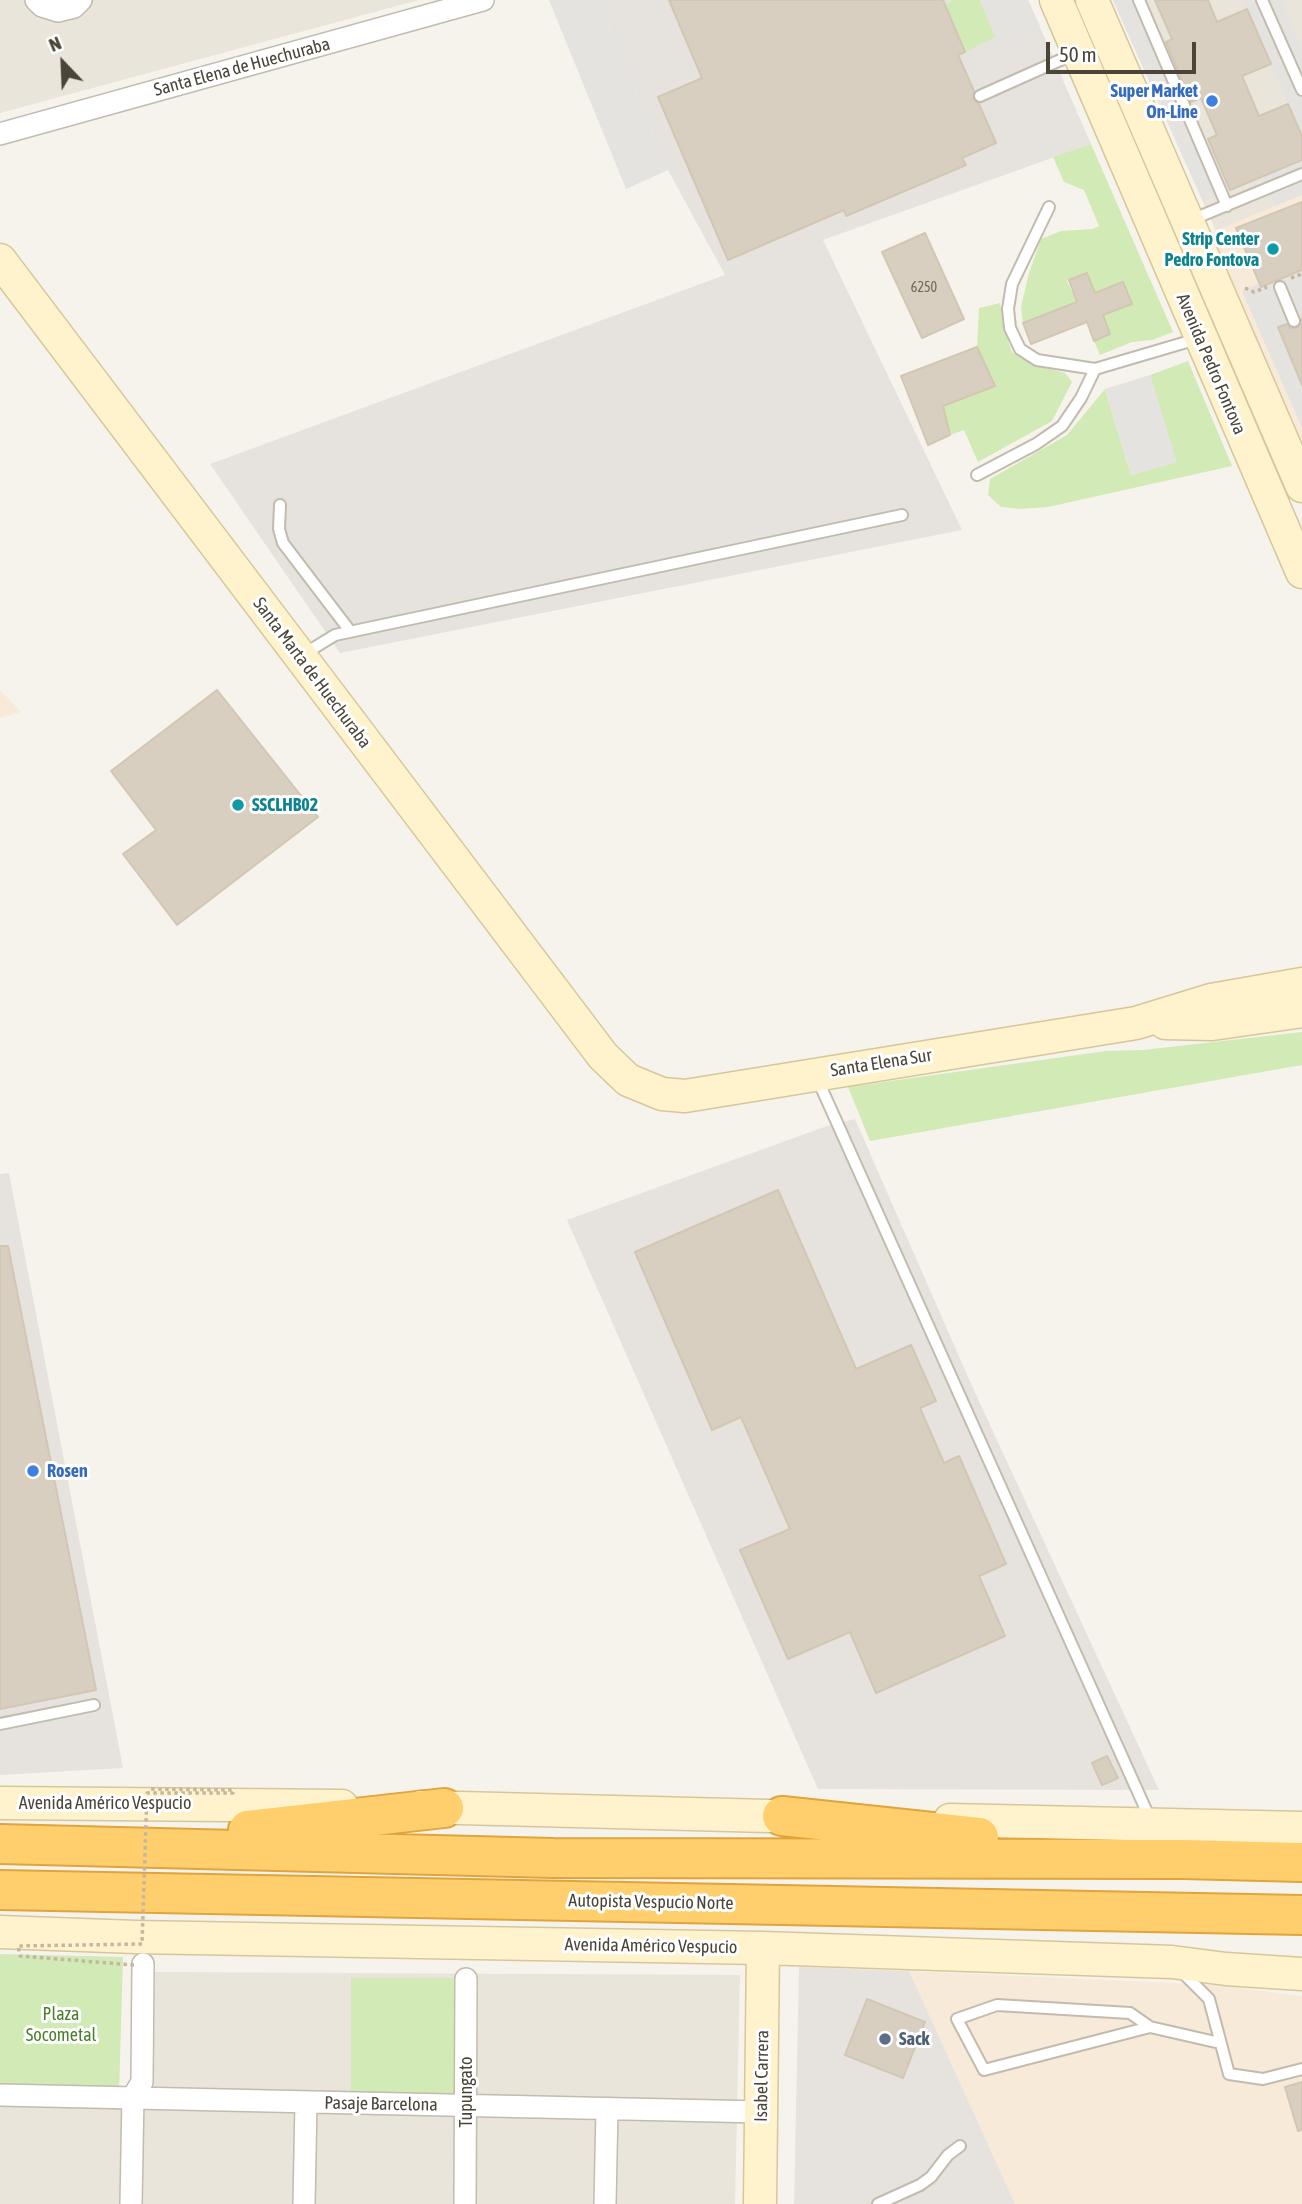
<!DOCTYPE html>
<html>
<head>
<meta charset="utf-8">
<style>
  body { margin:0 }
  #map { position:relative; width:1302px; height:2204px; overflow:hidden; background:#f6f3ec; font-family:"Asap Condensed",sans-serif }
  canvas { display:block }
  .north { position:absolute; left:28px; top:28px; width:70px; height:70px; -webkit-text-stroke:5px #fff; paint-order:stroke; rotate:337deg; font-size:19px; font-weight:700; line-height:28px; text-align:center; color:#4b4439 }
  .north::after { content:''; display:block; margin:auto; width:24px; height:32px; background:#4b4439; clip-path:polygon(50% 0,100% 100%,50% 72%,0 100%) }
  .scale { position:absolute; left:1046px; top:42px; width:150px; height:32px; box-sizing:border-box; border:4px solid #4b4439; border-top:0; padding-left:9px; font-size:21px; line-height:24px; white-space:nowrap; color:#4b4439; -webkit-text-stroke:5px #fff; paint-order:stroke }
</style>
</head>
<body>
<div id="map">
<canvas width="1302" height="2204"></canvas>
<div class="north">N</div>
<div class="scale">50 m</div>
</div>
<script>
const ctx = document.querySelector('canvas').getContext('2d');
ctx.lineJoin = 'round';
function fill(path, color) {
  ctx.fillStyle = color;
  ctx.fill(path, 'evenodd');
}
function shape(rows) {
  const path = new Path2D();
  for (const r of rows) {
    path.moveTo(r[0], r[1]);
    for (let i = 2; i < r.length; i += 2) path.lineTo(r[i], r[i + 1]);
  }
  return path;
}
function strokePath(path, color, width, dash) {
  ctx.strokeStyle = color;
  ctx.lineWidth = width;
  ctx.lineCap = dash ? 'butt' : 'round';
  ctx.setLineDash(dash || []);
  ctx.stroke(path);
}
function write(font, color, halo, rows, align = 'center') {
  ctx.font = font + ' "Asap Condensed",sans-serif';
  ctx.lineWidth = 6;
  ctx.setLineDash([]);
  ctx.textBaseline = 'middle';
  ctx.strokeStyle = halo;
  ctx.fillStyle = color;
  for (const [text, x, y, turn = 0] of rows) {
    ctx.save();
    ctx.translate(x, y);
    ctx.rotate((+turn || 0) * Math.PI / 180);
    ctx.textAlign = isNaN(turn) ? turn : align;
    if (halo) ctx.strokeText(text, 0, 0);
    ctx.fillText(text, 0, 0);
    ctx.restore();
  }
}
fill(shape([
  [0,0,419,0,0,113],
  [1113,0,1302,0,1302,195,1216,231],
  [155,1972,740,1975,735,2204,0,2204,0,2104,153,2106]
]), '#eae5da');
fill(shape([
  [1302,195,1302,449,1208,234],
  [0,690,21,712,0,718],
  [909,1971,1217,1985,1302,1996,1302,2204,1015,2204]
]), '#f7ead8');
fill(shape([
  [598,0,1028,0,1091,144,823,240,962,530,340,653,210,464,725,275,668,170],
  [855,1119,972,1386,1159,1790,818,1789,567,1220,827,1126],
  [9,1173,123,1768,0,1775,0,1174],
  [799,1967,909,1971,1015,2204,794,2204]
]), '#e6e2dd');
fill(shape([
  [954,0,980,0,995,37,965,52,944,5],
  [1066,0,1079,0,1288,486,1273,492],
  [1091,144,1173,332,1152,340,1132,342,1100,355,1094,341,1110,334,1103,315,1131,304,1123,283,1095,293,1087,273,1067,281,1077,302,1023,323,1021,307,1029,273,1041,239,1061,231,1093,229,1099,226,1084,190,1064,182,1053,157],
  [1000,303,1004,330,1012,352,1035,365,1065,373,1072,382,1052,421,978,462,964,430,950,435,943,406,995,386,977,347,979,308],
  [1188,361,1232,466,1048,507,1020,509,1001,507,988,495,990,479,1067,435,1105,389,1131,475,1176,462,1150,375],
  [1302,1032,1302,1065,870,1141,848,1087,1106,1051,1143,1050],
  [0,1954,123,1957,119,2094,0,2091],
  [351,1978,460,1978,459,2099,351,2098]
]), '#d2eab5');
fill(shape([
  [549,0,598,0,668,170,626,189],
  [980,0,1028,0,1040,26,998,43],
  [1113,0,1134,0,1220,194,1203,202],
  [1243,0,1281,0,1302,48,1302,136],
  [1302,160,1302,195,1276,206,1263,177],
  [1302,266,1302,428,1242,291],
  [1150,375,1177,462,1131,475,1105,389]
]), '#e5e3e0');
const building = shape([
  [669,0,943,0,965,52,958,55,974,91,973,99,979,104,996,143,962,158,966,165,846,216,844,210,728,260,658,97,702,78,669,0],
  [1155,0,1208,0,1217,22,1247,9,1271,64,1242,76,1259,116,1288,104,1302,136,1302,160,1230,190,1208,139,1217,135,1201,98,1191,102,1166,42,1172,39,1155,0],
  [1302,202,1302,270,1261,287,1236,228,1302,202],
  [925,233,964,319,922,338,882,252,925,233],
  [1087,273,1095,293,1123,282,1132,304,1103,315,1110,334,1094,341,1087,322,1031,344,1023,323,1077,302,1069,280,1087,273],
  [1302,317,1302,385,1278,327,1287,324,1290,328,1296,328,1301,325,1302,317],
  [977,347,995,386,943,406,950,435,928,445,901,376,977,347],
  [217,690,318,817,177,925,123,854,156,830,111,771,217,690],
  [778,1190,856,1369,911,1345,936,1401,920,1408,944,1463,959,1456,1006,1564,979,1576,1005,1636,876,1693,850,1632,788,1659,740,1550,790,1529,741,1417,712,1430,635,1252,778,1190],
  [0,1246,8,1246,96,1690,0,1709,0,1246],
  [1107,1756,1118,1778,1102,1785,1092,1763,1107,1756],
  [867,1999,925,2022,903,2078,845,2055,867,1999],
  [1302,2082,1302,2130,1298,2131,1285,2087,1302,2082]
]);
fill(building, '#d8cfc1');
strokePath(building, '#d3c7b4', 2);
const lane = shape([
  [1139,0,1227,206],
  [1262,0,1302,90],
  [980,96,1076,53],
  [1049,207,1012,284,1008,309,1010,328,1020,349,1037,360,1095,369,1197,339],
  [1191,220,1302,174],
  [1280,287,1294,321],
  [977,475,1036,444,1062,426,1081,398,1095,369],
  [280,505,279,529,283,543,350,631],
  [304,654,335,635,902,515],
  [816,1076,1151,1821],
  [0,1724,94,1705],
  [1180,1970,1209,1999,1229,2074,1263,2079,1302,2069],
  [1150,2027,984,2070,957,2019,997,2005,1130,2013,1150,2027,1220,2043],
  [878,2204,920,2185,931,2177,948,2155,960,2146]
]);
const street = shape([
  [36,0,42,6,58,11,74,7,81,0],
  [0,134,483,0],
  [0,2095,761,2112],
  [131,2204,133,2097,142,2082,143,1964],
  [304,2204,306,2102],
  [465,2204,466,1979],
  [605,2204,607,2109]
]);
const secondary = shape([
  [1056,0,1302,572],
  [1092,0,1302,486],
  [0,260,603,1056,628,1080,662,1094,685,1096,1136,1023,1211,1000,1302,984],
  [1165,1023,1212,1024,1302,1011],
  [0,1803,342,1806],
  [421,1807,807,1817],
  [950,1820,1302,1828],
  [0,1932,136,1937,763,1948,1172,1962,1226,1969,1302,1974],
  [760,2204,763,1948]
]);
const highway = shape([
  [782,1816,979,1837],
  [248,1830,444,1808],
  [0,1844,553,1858,1183,1859,1302,1862],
  [0,1890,1302,1915]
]);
strokePath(lane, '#c2bbae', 14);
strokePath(street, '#c2bbae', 24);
strokePath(secondary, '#d6c79b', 35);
strokePath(highway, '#e0a43c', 42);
strokePath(shape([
  [1291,278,1302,274],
  [1245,288,1254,292,1267,287]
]), '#c4b79f', 3.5, [3.5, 3.5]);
strokePath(lane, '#fff', 10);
strokePath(street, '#fff', 21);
strokePath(secondary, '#fff3cd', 32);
strokePath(highway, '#ffcf6e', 38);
strokePath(shape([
  [134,1965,20,1956,18,1946,142,1944,147,1793,233,1793,233,1790,148,1789]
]), '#c4b79f', 3.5, [3.5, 3.5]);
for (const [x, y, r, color] of [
  [1212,101,7,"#3f7fe0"],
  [1273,249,7,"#0f9aa8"],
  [238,805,7,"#0f9aa8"],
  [33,1471,7,"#3f7fe0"],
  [885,2039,7,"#5c6f8a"]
]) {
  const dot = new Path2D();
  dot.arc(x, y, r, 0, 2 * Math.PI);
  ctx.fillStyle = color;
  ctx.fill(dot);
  strokePath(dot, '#fff', 2.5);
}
write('14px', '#6e675b', null, [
  ["6250",924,288]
]);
write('18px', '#4b4439', '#fff', [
  ["Santa Elena de Huechuraba",242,67,-15],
  ["Avenida Pedro Fontova",1211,364,67],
  ["Santa Marta de Huechuraba",312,673,53],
  ["Santa Elena Sur",881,1063,-9],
  ["Avenida Américo Vespucio",105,1803],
  ["Autopista Vespucio Norte",651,1902,1],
  ["Avenida Américo Vespucio",651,1946,1],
  ["Isabel Carrera",762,2076,-89],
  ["Tupungato",466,2092,-90],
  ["Pasaje Barcelona",381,2104,1]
]);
write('bold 18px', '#366cbe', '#fff', [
  ["Super Market",1198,91],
  ["On-Line",1198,112],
  ["Rosen",47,1471,"left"]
], 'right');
write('bold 18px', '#0d838f', '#fff', [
  ["Strip Center",1259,239],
  ["Pedro Fontova",1259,260],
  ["SSCLHB02",252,805,"left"]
], 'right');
write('18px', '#4a7f2a', '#fff', [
  ["Plaza",61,2014],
  ["Socometal",61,2035]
]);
write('bold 18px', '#4e5e75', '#fff', [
  ["Sack",899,2039]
], 'left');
</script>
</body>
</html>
